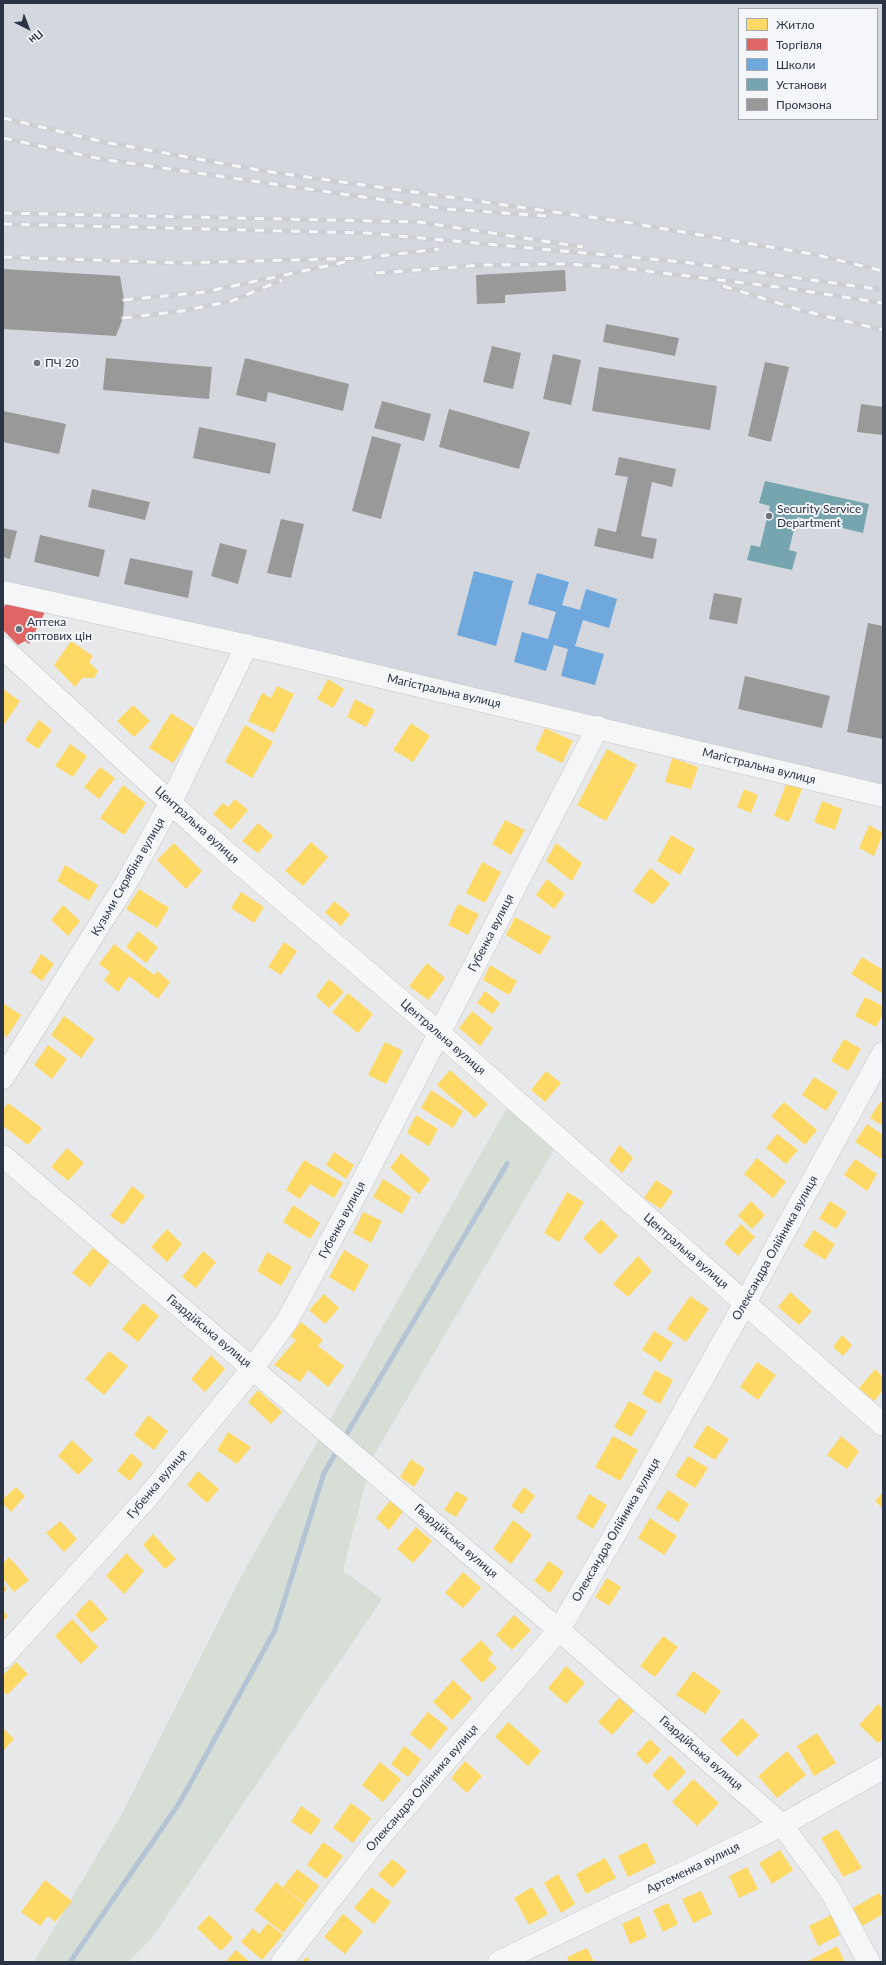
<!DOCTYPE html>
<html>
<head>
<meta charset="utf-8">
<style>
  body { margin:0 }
  #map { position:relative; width:886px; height:1965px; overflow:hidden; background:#e6e8ea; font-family:Lato,sans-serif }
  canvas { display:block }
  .frame { position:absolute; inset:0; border:4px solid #2b3445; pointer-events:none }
  .legend { position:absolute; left:738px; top:8px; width:140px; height:112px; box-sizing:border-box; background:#f4f6f9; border:1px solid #a4a8b1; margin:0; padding:5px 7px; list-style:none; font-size:12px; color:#2b3445 }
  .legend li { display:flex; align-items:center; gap:8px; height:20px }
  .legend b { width:20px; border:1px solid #a4a8b1 }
  .north { position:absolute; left:8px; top:8px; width:40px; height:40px; -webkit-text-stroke:3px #f4f6f9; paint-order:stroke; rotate:138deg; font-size:11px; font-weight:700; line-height:16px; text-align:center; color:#2b3445 }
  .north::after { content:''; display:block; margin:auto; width:14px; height:18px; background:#2b3445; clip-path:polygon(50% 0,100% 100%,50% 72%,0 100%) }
</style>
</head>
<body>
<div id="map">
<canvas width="886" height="1965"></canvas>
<div class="frame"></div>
<ul class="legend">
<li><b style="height:11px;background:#ffd966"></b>Житло</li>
<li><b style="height:11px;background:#e06666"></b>Торгівля</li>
<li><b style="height:11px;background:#6fa8dc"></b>Школи</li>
<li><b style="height:11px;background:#76a5af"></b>Установи</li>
<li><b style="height:11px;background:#999"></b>Промзона</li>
</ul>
<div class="north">Пн</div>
</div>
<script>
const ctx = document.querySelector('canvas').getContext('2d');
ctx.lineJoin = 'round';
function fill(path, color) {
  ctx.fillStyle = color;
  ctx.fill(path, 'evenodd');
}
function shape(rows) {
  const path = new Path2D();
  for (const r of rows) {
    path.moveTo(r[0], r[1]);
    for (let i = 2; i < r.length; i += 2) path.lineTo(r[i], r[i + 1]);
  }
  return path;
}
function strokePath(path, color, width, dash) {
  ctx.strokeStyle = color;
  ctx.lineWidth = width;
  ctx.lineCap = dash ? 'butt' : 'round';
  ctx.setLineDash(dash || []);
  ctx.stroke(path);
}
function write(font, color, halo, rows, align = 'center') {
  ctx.font = font + ' Lato,sans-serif';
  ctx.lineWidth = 4;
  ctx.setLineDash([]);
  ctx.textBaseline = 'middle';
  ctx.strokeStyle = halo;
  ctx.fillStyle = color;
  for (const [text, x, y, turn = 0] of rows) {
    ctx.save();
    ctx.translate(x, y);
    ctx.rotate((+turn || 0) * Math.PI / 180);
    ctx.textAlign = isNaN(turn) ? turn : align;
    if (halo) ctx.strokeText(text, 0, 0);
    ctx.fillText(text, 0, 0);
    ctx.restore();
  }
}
fill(shape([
  [3,3,883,3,883,796,3,586],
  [739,9,877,9,877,119,739,119]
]), '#d4d7dd');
fill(shape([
  [509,1104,556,1146,371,1460,343,1571,382,1599,152,1938,128,1962,34,1962,124,1810,242,1575]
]), '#d6ded6');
fill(shape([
  [71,641,93,656,89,662,98,671,94,678,82,678,75,687,54,665],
  [328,679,344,689,333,708,317,699],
  [277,686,294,694,274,733,248,721,262,693,271,698],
  [3,689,20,701,3,726],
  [355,699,375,710,366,727,347,717],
  [133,705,150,721,134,737,117,721],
  [171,713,195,729,173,763,149,748],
  [39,720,52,730,38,749,25,740],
  [411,723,430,736,413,762,393,750],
  [245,725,273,742,252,778,225,762],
  [545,728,573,741,562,763,535,750],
  [70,744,87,756,73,777,55,766],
  [607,749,637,765,606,821,577,805],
  [672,758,698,767,691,789,665,782],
  [100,767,115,778,99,799,84,787],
  [787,782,802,789,789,822,774,816],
  [123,785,146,803,124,835,100,818],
  [744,789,758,795,751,813,737,807],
  [235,799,248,810,231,830,213,814,223,803,228,807],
  [822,801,842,809,835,830,814,822],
  [505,820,525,830,511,855,492,844],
  [258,823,273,836,258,853,242,841],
  [869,825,883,833,874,856,859,848],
  [671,835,695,849,680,875,657,861],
  [311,842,328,857,303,886,285,871],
  [174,843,202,871,186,889,157,860],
  [556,843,582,863,572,881,546,861],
  [482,862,501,872,485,903,466,893],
  [65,865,98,885,89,901,57,881],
  [650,868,670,883,653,905,633,891],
  [547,879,565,894,554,909,536,895],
  [139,889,169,908,157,928,126,909],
  [241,892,264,907,254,923,231,908],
  [334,901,350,914,341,926,325,913],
  [458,904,479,914,468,935,448,925],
  [63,905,80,921,68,936,51,920],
  [515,917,551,937,540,955,506,935],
  [138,931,158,947,146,963,126,947],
  [284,942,297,951,281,975,268,967],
  [114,944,154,975,157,971,170,982,158,999,129,976,118,992,104,980,110,972,99,964],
  [41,954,54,964,42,981,30,972],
  [862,957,883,970,883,994,851,974],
  [427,963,445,978,428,1000,409,986],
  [490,965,517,981,509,995,483,980],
  [329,979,344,992,329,1008,316,996],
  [485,991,500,1003,493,1014,477,1003],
  [348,993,373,1014,358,1033,332,1012],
  [865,997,883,1006,883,1014,876,1027,855,1016],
  [3,1003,21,1015,7,1037,3,1034],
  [472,1011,493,1028,480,1046,459,1028],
  [64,1016,95,1039,81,1058,51,1035],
  [844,1039,861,1049,848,1071,831,1061],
  [385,1042,403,1051,386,1084,368,1075],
  [48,1045,67,1059,52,1079,34,1065],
  [450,1070,488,1104,475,1118,437,1085],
  [546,1071,561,1083,545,1102,531,1090],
  [814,1077,838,1092,826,1111,802,1095],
  [431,1090,463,1111,453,1128,421,1108],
  [784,1102,817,1130,805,1145,771,1116],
  [880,1102,883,1104,883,1126,870,1118],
  [8,1103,42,1128,28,1145,3,1126,3,1110],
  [416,1115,438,1129,429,1146,407,1133],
  [867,1124,883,1135,883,1160,855,1142],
  [777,1134,798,1150,786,1164,766,1148],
  [619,1145,633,1158,622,1173,609,1161],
  [67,1148,84,1163,68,1181,51,1167],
  [334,1152,354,1165,346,1179,326,1165],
  [401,1153,430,1179,419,1194,390,1168],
  [757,1158,786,1182,773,1198,744,1174],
  [855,1159,877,1174,867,1191,844,1175],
  [304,1160,343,1183,334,1198,310,1184,300,1199,286,1190],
  [383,1179,411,1197,402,1214,373,1197],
  [656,1180,673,1192,661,1209,644,1198],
  [132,1186,145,1196,123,1225,110,1216],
  [567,1192,584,1202,559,1242,544,1233],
  [751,1201,765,1215,752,1229,738,1216],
  [830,1201,847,1212,836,1229,819,1218],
  [293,1205,320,1223,310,1239,283,1222],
  [363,1212,382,1221,371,1243,353,1233],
  [601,1219,618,1236,600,1255,583,1238],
  [741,1224,755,1237,738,1256,724,1243],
  [167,1229,182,1244,167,1262,151,1247],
  [814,1230,835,1244,825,1260,803,1246],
  [93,1248,110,1261,90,1287,72,1273],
  [344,1250,369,1265,354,1292,329,1277],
  [203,1251,216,1262,196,1288,182,1277],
  [267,1252,292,1267,281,1286,257,1271],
  [638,1256,652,1271,628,1297,613,1284],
  [790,1292,812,1311,799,1325,778,1307],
  [324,1294,339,1308,325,1324,309,1310],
  [690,1296,709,1309,686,1342,667,1329],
  [143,1303,159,1316,138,1342,122,1329],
  [301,1322,323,1340,318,1346,344,1366,328,1387,308,1370,300,1382,274,1365,296,1340,290,1336],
  [654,1331,673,1343,661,1362,642,1350],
  [842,1335,852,1345,843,1356,833,1347],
  [109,1351,128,1366,104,1395,85,1379],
  [211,1355,225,1369,205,1392,191,1379],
  [757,1362,776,1375,758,1400,740,1387],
  [875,1369,883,1377,883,1390,874,1401,859,1388],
  [655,1370,673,1380,660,1404,642,1394],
  [258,1390,282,1412,271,1424,248,1402],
  [629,1401,647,1411,631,1437,614,1427],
  [148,1415,168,1431,154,1450,134,1435],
  [707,1425,729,1439,715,1460,693,1447],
  [228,1432,251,1447,237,1464,217,1450],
  [613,1436,638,1450,620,1481,595,1467],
  [841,1436,859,1451,847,1469,827,1455],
  [72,1440,93,1460,78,1475,58,1456],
  [131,1453,143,1464,130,1481,117,1471],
  [688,1456,708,1468,695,1488,675,1476],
  [411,1459,425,1469,414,1487,400,1477],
  [198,1471,219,1489,207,1503,187,1485],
  [16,1487,25,1496,11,1512,3,1504,3,1499],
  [524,1487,535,1496,522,1514,511,1506],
  [668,1490,689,1504,678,1522,656,1508],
  [456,1491,468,1498,456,1517,444,1510],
  [883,1492,883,1509,875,1501],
  [589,1494,607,1505,593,1529,576,1518],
  [392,1498,405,1509,389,1530,376,1518],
  [650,1518,677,1536,664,1555,638,1538],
  [513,1520,532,1535,511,1564,493,1549],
  [60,1521,77,1539,64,1552,46,1533],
  [416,1527,432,1541,413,1563,397,1549],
  [153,1534,176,1559,165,1569,143,1545],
  [126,1553,144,1571,124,1594,106,1576],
  [9,1557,29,1580,14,1592,3,1579,3,1563],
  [549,1561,564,1572,550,1593,534,1581],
  [463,1572,481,1588,463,1608,445,1593],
  [607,1578,621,1587,609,1606,595,1597],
  [3,1584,7,1589,3,1593],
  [90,1599,108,1619,92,1633,75,1615],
  [3,1611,8,1616,3,1621],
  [514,1615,531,1630,512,1650,496,1635],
  [72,1619,98,1647,81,1664,55,1636],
  [663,1636,678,1647,655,1677,640,1666],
  [481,1640,493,1653,488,1659,497,1668,482,1683,460,1660],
  [16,1662,28,1674,7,1695,3,1691,3,1675],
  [566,1666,585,1683,566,1704,548,1688],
  [693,1671,721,1691,705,1714,676,1695],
  [453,1680,472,1698,452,1720,433,1702],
  [619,1698,634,1711,612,1735,598,1722],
  [878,1704,883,1709,883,1738,878,1743,859,1725],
  [428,1712,448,1728,430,1750,410,1734],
  [742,1718,759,1735,737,1757,720,1740],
  [508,1722,541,1751,528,1766,495,1737],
  [3,1728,14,1739,3,1751],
  [817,1733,836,1763,814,1776,797,1746],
  [650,1739,661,1750,647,1765,636,1754],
  [404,1746,421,1759,408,1777,391,1764],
  [787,1751,806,1775,777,1798,758,1776],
  [670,1755,686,1772,668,1791,652,1775],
  [465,1761,482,1776,467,1793,451,1778],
  [380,1762,401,1779,383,1802,362,1785],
  [693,1779,719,1803,697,1826,672,1802],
  [351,1803,371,1818,353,1843,333,1828],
  [301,1806,321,1820,311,1835,291,1822],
  [837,1829,862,1868,843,1877,821,1838],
  [323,1842,343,1856,326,1879,307,1865],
  [646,1842,656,1863,628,1877,618,1856],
  [780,1850,793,1870,772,1884,759,1863],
  [605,1858,616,1878,586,1894,576,1874],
  [392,1859,407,1871,393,1888,378,1875],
  [747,1867,758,1889,739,1898,729,1876],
  [297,1869,319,1886,305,1904,283,1887],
  [558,1874,575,1904,561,1913,544,1883],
  [45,1880,72,1901,55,1922,48,1916,40,1926,21,1912],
  [276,1882,305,1905,283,1933,254,1910],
  [371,1887,391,1902,374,1924,354,1908],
  [532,1887,548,1914,529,1925,514,1898],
  [701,1891,712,1914,693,1923,682,1899],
  [879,1893,883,1899,883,1914,862,1926,853,1908],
  [668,1903,678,1924,663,1932,653,1910],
  [343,1914,363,1931,345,1954,324,1937],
  [209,1915,233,1938,221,1951,197,1928],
  [831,1915,840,1935,818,1946,809,1926],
  [639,1916,647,1937,630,1944,622,1924],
  [268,1923,283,1935,262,1960,241,1942,253,1928,259,1934],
  [837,1946,845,1962,806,1962],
  [587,1948,594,1962,569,1962,567,1957],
  [236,1950,250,1962,225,1962],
  [307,1957,311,1962,301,1962]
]), '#ffd966');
fill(shape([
  [21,603,45,612,29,644,25,641,18,645,3,630,3,609,5,605]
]), '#e06666');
fill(shape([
  [474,571,513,581,496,646,457,635],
  [537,573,569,582,562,605,580,610,586,589,617,599,609,628,583,620,575,646,604,654,595,685,561,676,568,649,554,645,546,671,514,662,522,632,548,639,556,612,528,604]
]), '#6fa8dc');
fill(shape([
  [765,481,869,504,863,533,797,517,789,550,797,552,792,570,747,560,751,545,760,547,770,506,759,503]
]), '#76a5af');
fill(shape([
  [3,269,120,276,124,300,123,318,116,336,3,329],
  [565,270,566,291,505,295,505,303,477,304,476,275],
  [606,324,679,338,675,356,603,342],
  [492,346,521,353,513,389,483,382],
  [553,354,581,360,571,405,543,399],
  [106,358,212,367,209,399,103,390],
  [245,358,349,384,343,411,268,392,266,402,236,395],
  [765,362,789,367,771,442,748,436],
  [599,367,717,386,710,430,592,411],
  [382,401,431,414,424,441,374,428],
  [861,404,883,407,883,435,857,432],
  [449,409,530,432,519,469,439,447],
  [3,411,66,424,59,454,3,442],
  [199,427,276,443,270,474,193,458],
  [372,436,401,444,381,519,352,511],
  [619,457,676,469,672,487,652,482,641,536,657,539,653,559,594,546,598,528,616,532,628,477,615,475],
  [92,489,150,502,145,520,88,507],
  [281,519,304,524,291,578,267,573],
  [3,528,17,531,10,559,3,557],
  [40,535,105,550,99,577,34,562],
  [220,543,247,550,238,584,211,576],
  [130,558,193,571,188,598,124,584],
  [714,593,742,598,737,624,709,619],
  [868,623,883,626,883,739,847,732],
  [745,676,830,696,822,728,738,709]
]), '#999');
strokePath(shape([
  [343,1440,507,1164],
  [70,1962,180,1802,275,1630,324,1473,338,1449]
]), '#b4c4d5', 5);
const minor = shape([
  [3,592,280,653,883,796],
  [3,1078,128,880,171,802,247,645],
  [3,1156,559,1630,782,1825,830,1890,869,1962],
  [3,1657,146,1499,253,1368,287,1321,357,1192,598,727],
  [282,1962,371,1847,559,1630,615,1534,745,1303,883,1053],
  [499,1962,782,1825,883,1768]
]);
const major = shape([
  [3,648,198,828,439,1033,883,1425]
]);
strokePath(minor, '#c4c6c8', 23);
strokePath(major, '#c2c5c8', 23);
strokePath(minor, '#f5f6f7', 22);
strokePath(major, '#f8f8f8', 22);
const rail = shape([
  [3,118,104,142,264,171,619,221,817,255,883,271],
  [3,138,101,159,446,209,547,216],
  [3,213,419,222,583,247],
  [3,224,367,233,683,262,883,290],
  [3,257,179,263,362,258,439,249],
  [376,273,483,265,566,264,614,267,785,288,883,303],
  [723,286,804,311,883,330],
  [124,300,205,292,345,262],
  [123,318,182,311,232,301,282,280]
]);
strokePath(rail, '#cecfd2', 4.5);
strokePath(rail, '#f4f6f9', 3, [9]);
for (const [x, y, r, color] of [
  [37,363,4,"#6c737f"],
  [769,516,4,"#6c737f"],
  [19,629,4,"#6c737f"]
]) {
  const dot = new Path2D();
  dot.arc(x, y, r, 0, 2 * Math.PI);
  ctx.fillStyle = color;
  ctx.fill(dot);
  strokePath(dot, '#f4f6f9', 1.5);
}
write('12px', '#2b3445', '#f4f6f9', [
  ["ПЧ 20",45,363],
  ["Security Service",777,509],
  ["Department",777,523],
  ["Аптека",27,622],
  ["оптових цін",27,636]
], 'left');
write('12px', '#2b3445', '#f4f6f9', [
  ["Магістральна вулиця",444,691,13],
  ["Магістральна вулиця",759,766,14],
  ["Центральна вулиця",197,825,42],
  ["Кузьми Скрябіна вулиця",128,877,-60],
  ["Губенка вулиця",491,933,-63],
  ["Центральна вулиця",443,1037,41],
  ["Губенка вулиця",342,1220,-62],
  ["Олександра Олійника вулиця",775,1248,-61],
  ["Центральна вулиця",686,1251,41],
  ["Гвардійська вулиця",209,1331,40],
  ["Губенка вулиця",157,1484,-50],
  ["Олександра Олійника вулиця",616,1530,-60],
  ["Гвардійська вулиця",456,1541,41],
  ["Гвардійська вулиця",701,1753,41],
  ["Олександра Олійника вулиця",422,1788,-49],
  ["Артеменка вулиця",693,1868,-26]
]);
</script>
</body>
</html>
